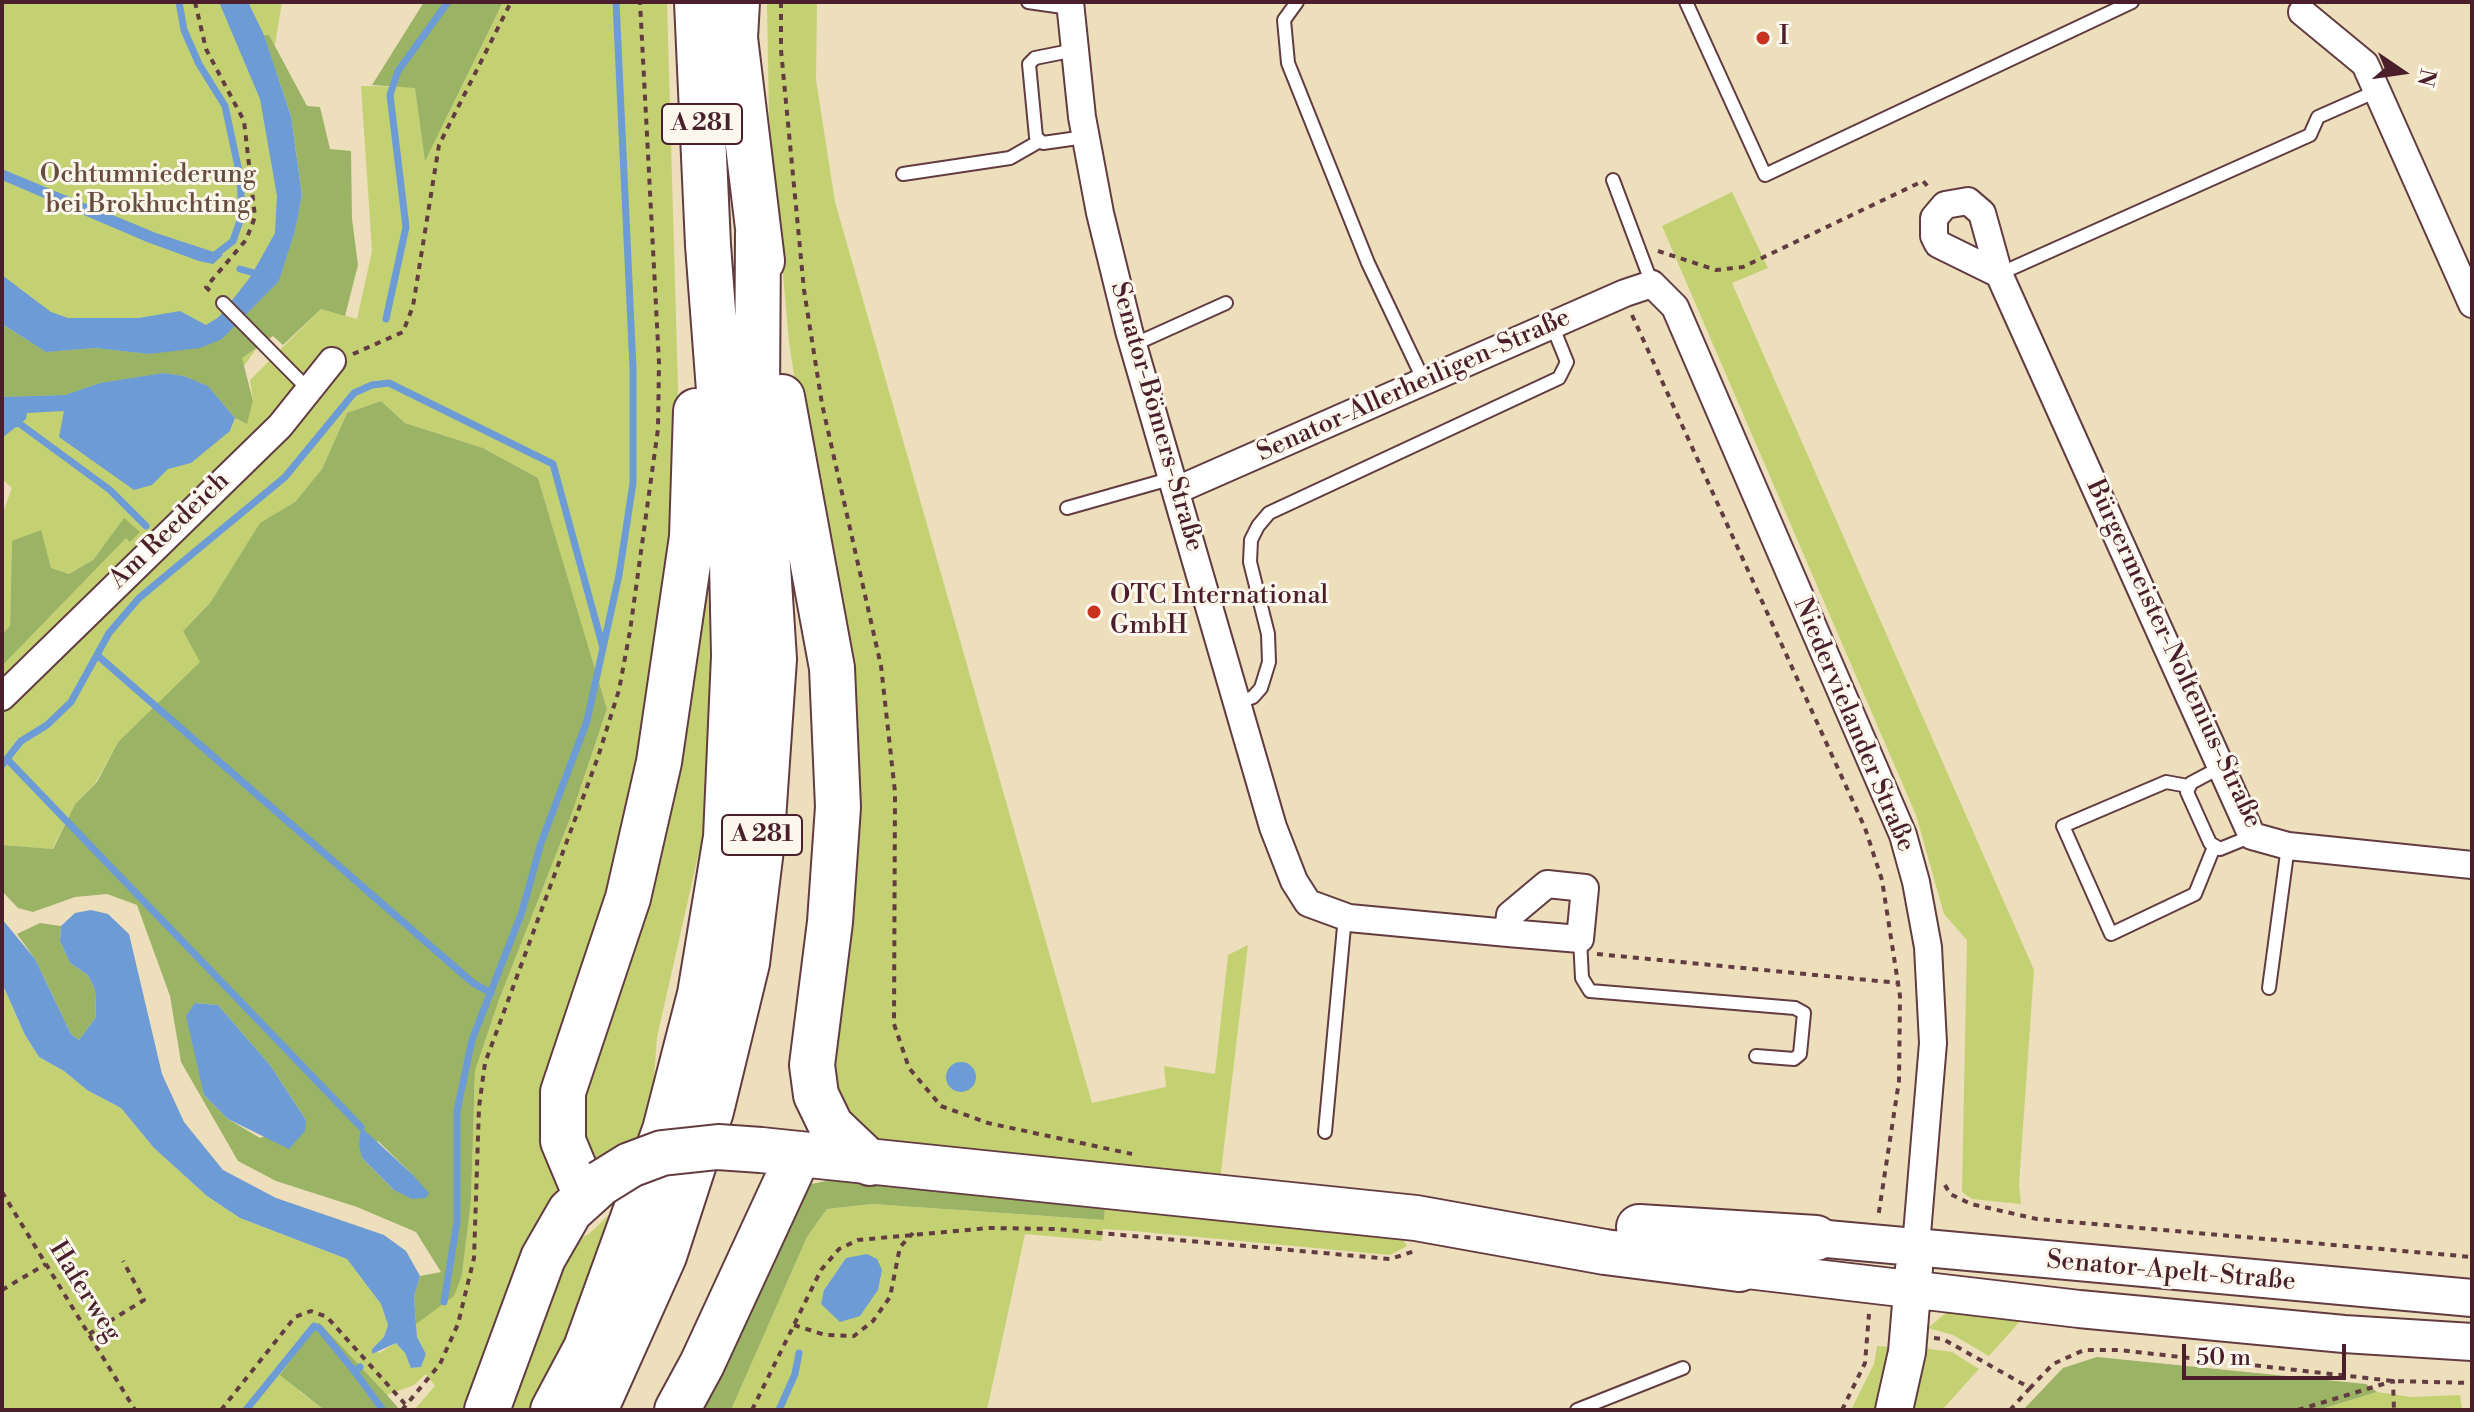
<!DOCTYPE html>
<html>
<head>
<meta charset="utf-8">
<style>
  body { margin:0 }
  #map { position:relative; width:2474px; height:1412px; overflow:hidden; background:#eddebc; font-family:"Libre Bodoni",serif }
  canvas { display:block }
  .frame { position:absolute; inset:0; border:4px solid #4a1f2b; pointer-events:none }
  .north { position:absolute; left:2362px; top:32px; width:80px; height:80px; -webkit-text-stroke:6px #fbf7ec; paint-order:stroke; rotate:103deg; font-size:22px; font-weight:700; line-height:32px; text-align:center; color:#4a1f2b }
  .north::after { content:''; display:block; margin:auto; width:28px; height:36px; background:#4a1f2b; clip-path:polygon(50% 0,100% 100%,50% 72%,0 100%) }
  .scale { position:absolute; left:2182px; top:1344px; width:164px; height:36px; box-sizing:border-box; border:4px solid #4a1f2b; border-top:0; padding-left:10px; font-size:24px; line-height:28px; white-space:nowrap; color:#4a1f2b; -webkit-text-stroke:6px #fbf7ec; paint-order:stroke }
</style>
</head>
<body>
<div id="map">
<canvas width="2474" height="1412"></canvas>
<div class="frame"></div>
<div class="north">N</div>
<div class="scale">50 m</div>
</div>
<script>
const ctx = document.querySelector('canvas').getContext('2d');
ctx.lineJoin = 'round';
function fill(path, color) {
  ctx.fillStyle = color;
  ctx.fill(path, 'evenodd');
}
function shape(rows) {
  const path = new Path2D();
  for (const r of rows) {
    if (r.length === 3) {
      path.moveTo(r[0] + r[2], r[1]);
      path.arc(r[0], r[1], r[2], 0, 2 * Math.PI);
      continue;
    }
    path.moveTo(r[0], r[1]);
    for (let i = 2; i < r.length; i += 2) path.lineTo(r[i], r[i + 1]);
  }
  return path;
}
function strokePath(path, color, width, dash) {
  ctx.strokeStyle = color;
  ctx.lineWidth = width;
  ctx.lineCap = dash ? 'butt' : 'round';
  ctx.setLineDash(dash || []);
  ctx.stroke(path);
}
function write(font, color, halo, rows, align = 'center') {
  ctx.font = font + ' "Libre Bodoni",serif';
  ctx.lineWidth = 6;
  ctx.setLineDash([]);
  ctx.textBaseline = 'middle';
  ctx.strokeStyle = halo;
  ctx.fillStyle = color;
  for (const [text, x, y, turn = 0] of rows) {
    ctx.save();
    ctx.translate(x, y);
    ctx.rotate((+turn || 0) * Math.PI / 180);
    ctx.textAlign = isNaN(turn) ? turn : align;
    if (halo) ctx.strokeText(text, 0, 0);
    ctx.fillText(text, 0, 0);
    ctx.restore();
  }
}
fill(shape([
  [2,2,282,2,274,51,310,273,173,466,230,431,235,418,246,423,253,401,250,380,321,309,357,319,372,251,361,86,415,87,425,159,503,2,667,2,678,389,674,522,656,685,549,1158,557,1190,555,1201,470,1410,414,1410,435,1386,426,1374,414,1385,387,1395,319,1322,299,1391,324,1410,2,1410,2,983,25,1035,39,1057,64,1071,87,1090,121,1108,154,1148,207,1196,240,1218,347,1259,381,1304,388,1325,384,1337,372,1349,379,1353,396,1343,405,1353,411,1368,421,1367,426,1354,417,1337,416,1324,462,1275,471,1201,475,1071,499,1000,571,816,607,709,538,478,483,448,405,423,381,401,347,413,322,469,295,502,260,524,210,603,183,631,201,662,118,742,96,782,75,804,52,849,2,845,2,666,111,553,104,545,93,560,69,574,51,569,12,541,10,626,2,634,2,515,12,488,2,479,2,438,12,429,2,417,2,376,45,308,21,289,2,282],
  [767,2,817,2,816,80,835,202,1092,1103,1166,1087,1164,1066,1215,1074,1228,955,1248,945,1220,1180,869,1140,828,1092,810,481,789,342,769,116],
  [1732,192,1768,268,1732,283,2034,970,2019,1184,2021,1204,1972,1199,1962,1192,1967,940,1944,914,1916,815,1662,226],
  [708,576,711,718,706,821,657,1037,653,1090,640,1136,596,1160,579,1151,582,1073],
  [872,1204,1103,1220,1105,1204,1400,1236,1407,1246,1390,1255,1134,1231,1103,1229,1102,1241,1025,1234,987,1410,731,1410,807,1237,827,1209],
  [846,1258,881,1279,860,1316,824,1290],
  [618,1206,599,1264,531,1410,504,1410,572,1243,589,1234],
  [1963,1310,2023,1318,1989,1356,1953,1335,1928,1328,1947,1312],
  [1877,1346,1893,1347,1881,1410,1851,1410,1874,1364],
  [1923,1348,1952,1352,1979,1369,1942,1410,1911,1410],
  [2377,1392,2411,1397,2460,1395,2462,1410,2318,1410]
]), '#c4d173');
fill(shape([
  [424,2,503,2,425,161,415,88,372,85],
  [264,35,269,35,307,106,320,107,330,149,351,151,352,219,358,265,345,316,321,309,283,345,273,336,242,358,253,401,247,424,235,418,208,386,184,376,163,373,100,383,65,395,2,397,2,324,46,352,95,348,149,354,222,339,279,281,295,231,302,195,291,116],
  [381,401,405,423,483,448,538,478,607,709,571,816,499,1000,475,1071,471,1201,462,1275,454,1296,416,1324,414,1297,420,1276,441,1272,416,1232,357,1207,276,1181,238,1161,181,1062,170,996,137,905,107,894,75,897,33,912,18,908,2,891,2,845,53,849,75,804,97,782,118,742,200,662,183,631,210,603,260,523,295,502,322,469,347,413],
  [195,1003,218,1005,270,1065,306,1120,260,1138,228,1119,204,1095],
  [378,1141,413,1175,394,1190,362,1158],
  [124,518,140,532,130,542,126,538,2,666,2,634,10,626,12,541,41,530,51,568,69,574,93,560],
  [40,923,61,926,60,941,70,963,88,975,95,990,96,1017,79,1040,71,1034,35,959,17,934],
  [837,1179,1105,1204,1104,1220,872,1204,827,1209,807,1237,731,1410,704,1410,797,1192,811,1184],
  [319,1322,387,1395,400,1410,324,1410,280,1375],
  [2097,1357,2366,1384,2377,1392,2318,1410,2023,1410,2063,1368]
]), '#9bb365');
fill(shape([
  [219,2,248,2,264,35,291,116,302,195,295,231,279,281,222,339,200,348,149,354,95,348,46,352,2,324,2,275,51,312,68,318,139,318,180,311,206,325,219,317,251,276,275,233,277,196,260,99],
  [2,169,156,233,223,255,213,264,199,261,147,242,2,180],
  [163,373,184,376,208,386,235,418,230,431,191,463,168,469,152,485,134,490,59,437,64,411,27,413,26,419,2,438,2,397,65,395,100,383],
  [91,910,108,914,129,934,162,1074,184,1122,223,1170,276,1198,384,1235,406,1251,420,1276,414,1297,417,1337,426,1354,421,1367,411,1368,405,1353,396,1343,372,1354,372,1349,384,1337,388,1325,381,1304,347,1259,240,1218,207,1196,154,1148,121,1108,87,1090,64,1071,39,1057,25,1035,2,983,2,919,35,959,71,1034,79,1040,96,1017,95,990,88,975,70,963,60,941,61,926,75,913],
  [195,1003,218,1005,270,1065,306,1120,305,1131,289,1149,228,1119,204,1095,186,1016],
  [961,1077,15],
  [361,1127,413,1175,429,1193,426,1198,412,1199,394,1190,362,1158,359,1144],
  [867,1254,877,1259,882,1270,878,1290,860,1316,840,1322,821,1304,824,1290,846,1258]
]), '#6d9bd5');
strokePath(shape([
  [179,2,184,30,199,64,225,106,240,176,242,215,233,241,211,258],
  [240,269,261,275],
  [386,319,406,227,390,95,398,71,448,2],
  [2,422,20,424,110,490,146,526],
  [97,655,473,983,491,993],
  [7,759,361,1127],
  [2,765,21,741,47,725,71,702,109,633,139,598,285,477,354,393,372,385,389,383,553,464,603,648],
  [444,1302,457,1222,457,1111,472,1040,522,912,541,843,587,721,619,575,633,483,633,368,616,2],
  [355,1372,383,1410],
  [246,1410,314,1326,320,1329,355,1372,360,1367],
  [779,1410,795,1374,799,1353]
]), '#6d9bd5', 7);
const lane = shape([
  [1028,2,1070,8],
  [1297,2,1284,20,1288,63,1368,263,1424,381],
  [1686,2,1765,175,2132,2],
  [1075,50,1035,58,1029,64,1036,137,1043,143,1085,137],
  [903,174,1010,158,1038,142],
  [1613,180,1652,284],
  [1999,274,2310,135,2318,117,2377,91],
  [223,303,308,389],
  [1133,345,1226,303],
  [1067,508,1173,478],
  [1238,703,1253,697,1261,688,1269,662,1268,634,1250,562,1251,540,1258,526,1269,513,1559,378,1567,362,1552,325],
  [2221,767,2191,783,2187,792,2210,843,2220,849,2252,836],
  [2188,786,2166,782,2063,826,2111,934,2195,894,2214,847],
  [1580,939,1582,978,1590,991,1795,1008,1804,1013,1800,1054,1794,1059,1756,1056],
  [2269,988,2288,846],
  [1325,1132,1345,916],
  [1577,1410,1683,1368]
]);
const street = shape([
  [1070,2,1082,117,1100,213,1129,331,1273,827,1294,881,1308,903,1349,918,1508,933,1580,939,1585,888,1547,884,1510,915,1508,933],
  [2302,12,2365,64,2472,304],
  [1999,274,1938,244,1934,236,1934,218,1945,205,1968,201,1982,213,1999,274,2252,836,2288,846,2472,865],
  [1177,490,1625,293,1652,284,1675,307,1903,835,1916,882,1928,947,1933,1043,1916,1246],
  [2,697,280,426,332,361]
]);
const secondary = shape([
  [1816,1238,2472,1298],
  [1739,1269,2079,1309,2344,1334,2472,1342],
  [1894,1410,1907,1352,1914,1268]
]);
const highway = shape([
  [737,2,735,38,762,261],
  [782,397,832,668,838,807,830,922,812,1065,816,1095,831,1126,870,1163],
  [761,1150,1416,1218,1605,1252,1739,1269],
  [586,1196,563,1141,563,1092,628,898,659,762,692,537,696,411],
  [1639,1227,1816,1238],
  [487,1410,543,1258,570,1211,601,1183],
  [553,1410,586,1348,665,1130,700,994,726,837,734,656,732,562,708,245,697,2],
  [595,1410,664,1256,711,1111,747,963,761,849,774,659,757,397,758,234],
  [677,1410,702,1364,799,1154]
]);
strokePath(lane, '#623c41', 16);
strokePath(street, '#623c41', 30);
strokePath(secondary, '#623c41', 40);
strokePath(highway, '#623c41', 48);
strokePath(shape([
  [195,2,206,49,244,121,255,217,246,240,206,287,212,293],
  [781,2,781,50,804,290,822,404,881,666,895,792,894,1024,909,1068,941,1106,988,1123,1132,1154],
  [1658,251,1716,270,1743,267,1923,181,1930,189],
  [1632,315,1865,828,1882,880,1900,996,1899,1081,1878,1218],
  [353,354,403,332,413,306,439,145,511,2],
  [1597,954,1899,983],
  [1945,1185,1950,1194,1971,1204,2037,1219,2472,1257],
  [2,1192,135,1410],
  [2,1290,46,1264],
  [794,1325,825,1335,854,1336,873,1321,890,1297,900,1247,913,1233],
  [89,1334,144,1300,123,1261],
  [1934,1338,1943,1339,2030,1388,2053,1364,2084,1350,2119,1350,2393,1381,2472,1383],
  [221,1410,295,1317,311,1311,327,1317,405,1404],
  [402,1410,440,1364,458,1324,474,1258,479,1107,485,1063,598,757,619,690,630,631,658,429,659,363,640,2],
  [752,1410,821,1270,839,1249,858,1240,989,1228,1055,1229,1390,1259,1415,1251],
  [1842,1410,1865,1363,1869,1314],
  [2010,1410,2030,1388],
  [2298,1410,2393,1381,2394,1410]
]), '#623c41', 4, [6, 6]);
strokePath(lane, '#fff', 12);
strokePath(street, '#fff', 26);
strokePath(secondary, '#fff', 36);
strokePath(highway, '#fff', 44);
const highwayBridge = shape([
  [601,1183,630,1165,662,1153,718,1147,761,1150]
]);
strokePath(highwayBridge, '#623c41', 48, []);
strokePath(highwayBridge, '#fff', 44);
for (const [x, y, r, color] of [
  [1763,38,8,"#c8321e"],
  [1094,612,8,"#c8321e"]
]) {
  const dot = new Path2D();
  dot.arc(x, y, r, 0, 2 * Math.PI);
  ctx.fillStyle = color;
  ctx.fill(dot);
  strokePath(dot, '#fbf7ec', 3);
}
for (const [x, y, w] of [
  [702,124,80],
  [762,835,80]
]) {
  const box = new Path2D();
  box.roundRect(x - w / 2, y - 20, w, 40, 6);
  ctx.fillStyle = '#fbf7ec';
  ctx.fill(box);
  strokePath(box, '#4a1f2b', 2);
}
write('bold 24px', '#4a1f2b', null, [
  ["A 281",702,124],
  ["A 281",762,835]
]);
write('26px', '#4a1f2b', '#fbf7ec', [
  ["I",1779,38],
  ["OTC International",1110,597],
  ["GmbH",1110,627]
], 'left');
write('26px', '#684c3d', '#fbf7ec', [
  ["Ochtumniederung",148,176],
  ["bei Brokhuchting",148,206]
]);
write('26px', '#4a1f2b', '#fbf7ec', [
  ["Senator-Allerheiligen-Straße",1414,386,-24],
  ["Senator-Bömers-Straße",1156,417,74],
  ["Am Reedeich",170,531,-44],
  ["Bürgermeister-Noltenius-Straße",2173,654,65],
  ["Niedervielander Straße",1853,725,67],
  ["Senator-Apelt-Straße",2171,1272,5],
  ["Haferweg",84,1292,58]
]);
</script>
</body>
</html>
